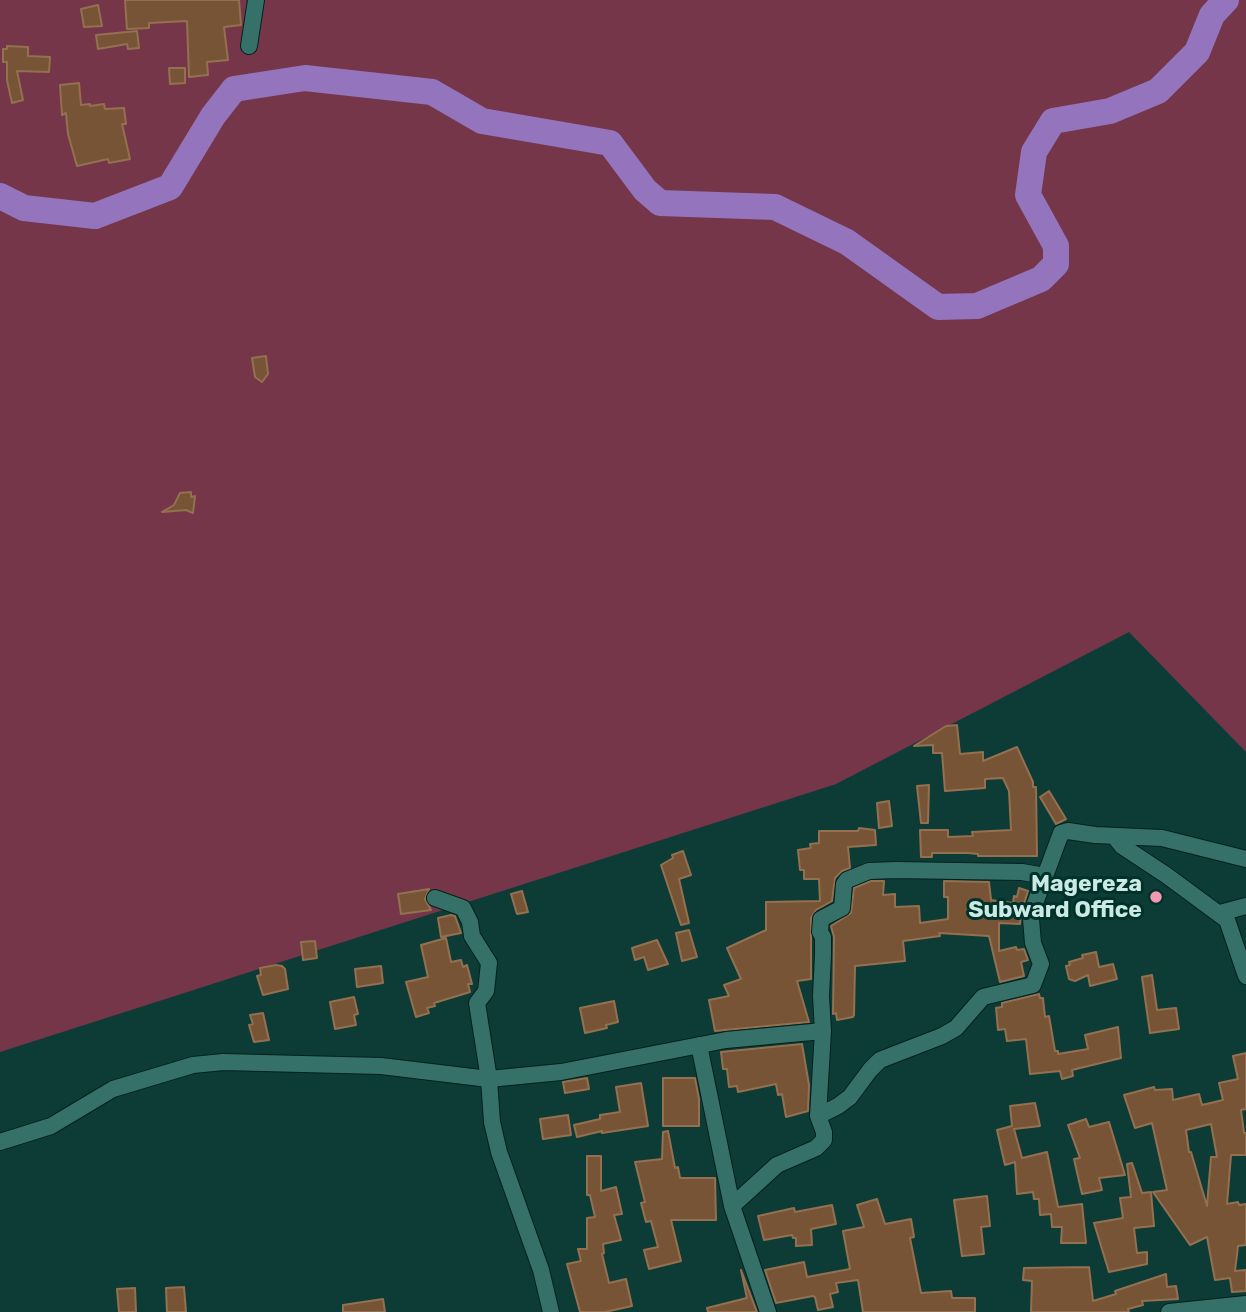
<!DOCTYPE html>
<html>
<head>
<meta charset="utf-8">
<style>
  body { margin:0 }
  canvas { display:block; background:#0d3c36 }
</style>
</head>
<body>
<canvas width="1246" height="1312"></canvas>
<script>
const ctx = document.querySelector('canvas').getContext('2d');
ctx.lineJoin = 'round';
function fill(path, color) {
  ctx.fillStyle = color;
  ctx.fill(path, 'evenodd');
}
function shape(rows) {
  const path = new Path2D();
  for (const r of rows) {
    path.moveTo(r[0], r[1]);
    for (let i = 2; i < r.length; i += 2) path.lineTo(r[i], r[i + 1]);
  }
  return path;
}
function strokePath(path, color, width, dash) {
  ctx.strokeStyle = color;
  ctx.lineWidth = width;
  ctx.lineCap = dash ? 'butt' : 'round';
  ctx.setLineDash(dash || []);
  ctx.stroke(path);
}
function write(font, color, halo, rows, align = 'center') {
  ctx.font = font + ' Rubik,sans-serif';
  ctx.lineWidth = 6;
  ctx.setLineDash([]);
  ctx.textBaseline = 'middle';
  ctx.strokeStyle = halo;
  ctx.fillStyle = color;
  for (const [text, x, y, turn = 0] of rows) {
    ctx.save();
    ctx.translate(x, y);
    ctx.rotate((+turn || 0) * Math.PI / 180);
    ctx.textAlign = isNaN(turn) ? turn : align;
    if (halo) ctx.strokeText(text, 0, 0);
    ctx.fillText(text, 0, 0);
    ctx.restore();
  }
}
fill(shape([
  [0,0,1246,0,1246,752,1129,632,836,784,0,1052]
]), '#763649');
strokePath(shape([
  [0,196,24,208,95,216,170,187,213,116,234,89,305,78,432,92,482,121,610,143,645,190,660,203,775,207,847,242,938,307,977,306,1041,279,1056,264,1056,246,1028,195,1034,152,1053,121,1110,111,1158,91,1197,52,1212,15,1226,0]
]), '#9374bd', 26);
const building = shape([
  [125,0,239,0,241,25,224,27,228,60,207,62,208,75,189,77,187,21,149,23,149,28,127,29,125,0],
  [98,5,102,26,84,27,81,9,98,5],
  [137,31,139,48,128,49,127,44,98,49,96,35,137,31],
  [7,46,28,47,28,56,50,57,49,72,17,71,23,100,12,103,7,80,7,62,3,62,3,49,7,49,7,46],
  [169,68,185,68,185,83,170,84,169,68],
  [79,83,81,105,90,104,90,106,104,104,105,109,124,108,126,124,122,124,130,159,109,163,108,159,77,166,68,134,66,113,62,115,60,85,79,83],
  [266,356,268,374,262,382,255,377,252,358,266,356],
  [191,492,191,497,195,496,193,513,186,510,162,512,174,505,180,493,191,492],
  [957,725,960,754,983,752,983,761,1017,747,1033,782,1033,787,1036,787,1037,856,978,856,978,854,968,853,932,853,932,857,921,857,920,830,948,830,948,837,973,836,972,832,1011,830,1009,791,1003,778,985,779,985,788,945,791,942,753,933,753,933,745,914,746,946,726,957,725],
  [929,785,928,823,921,823,917,786,929,785],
  [1049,791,1066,819,1056,824,1040,797,1049,791],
  [889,801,892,826,879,828,877,803,889,801],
  [859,828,875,830,876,845,848,847,850,868,842,871,835,878,832,901,816,910,811,918,811,979,797,981,809,1022,715,1031,709,1000,729,996,724,985,741,979,727,948,766,930,766,902,820,901,819,879,804,879,804,870,800,870,798,850,811,848,810,844,819,843,819,831,858,831,859,828],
  [683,851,691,875,679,879,689,923,681,925,661,865,673,858,672,855,683,851],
  [871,881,884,881,883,895,895,894,895,907,919,906,920,923,948,919,948,897,944,897,944,881,989,882,991,900,1013,903,1014,896,1017,897,1019,888,1028,891,1021,913,1020,924,999,923,999,951,1016,947,1017,950,1024,949,1028,960,1021,962,1024,976,1000,982,989,936,939,933,940,936,903,941,905,961,855,966,854,1015,853,1017,837,1020,836,1013,833,1014,834,937,831,926,851,913,854,888,871,881],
  [429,889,425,899,431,910,401,914,398,894,429,889],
  [522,891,528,912,517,914,511,894,522,891],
  [451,915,455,916,461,933,441,937,438,918,451,915],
  [689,930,697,957,682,961,676,933,689,930],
  [446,938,451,962,461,960,463,967,467,965,472,984,468,984,470,992,434,1003,435,1006,427,1008,429,1013,416,1017,406,982,428,977,421,945,446,938],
  [657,940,668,964,648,970,644,957,635,960,632,948,657,940],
  [315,941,317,958,303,960,301,942,315,941],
  [1096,952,1099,967,1113,964,1117,979,1090,986,1088,975,1075,981,1069,979,1066,966,1070,965,1069,962,1083,958,1082,955,1096,952],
  [276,965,282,966,285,969,288,989,263,995,257,976,261,975,260,968,276,965],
  [381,966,383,983,357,987,355,969,381,966],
  [1152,975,1157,1010,1176,1008,1179,1029,1150,1033,1142,977,1152,975],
  [1039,994,1040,998,1043,998,1045,1017,1049,1016,1055,1051,1058,1051,1058,1054,1088,1049,1085,1035,1118,1027,1121,1058,1072,1070,1073,1076,1062,1079,1060,1071,1030,1074,1026,1039,1007,1041,1005,1029,998,1030,996,1008,1002,1007,1002,1003,1039,994],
  [354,997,358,1014,354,1015,356,1025,335,1029,330,1002,354,997],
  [614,1001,618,1022,606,1025,607,1028,585,1033,580,1008,614,1001],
  [263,1013,269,1040,254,1042,249,1025,253,1024,250,1015,263,1013],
  [802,1044,809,1085,808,1111,786,1117,782,1094,778,1095,776,1084,738,1092,737,1086,729,1087,727,1069,723,1069,721,1052,802,1044],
  [1246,1053,1246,1109,1241,1110,1244,1133,1246,1133,1246,1155,1231,1155,1227,1204,1238,1202,1239,1205,1246,1204,1246,1245,1238,1246,1235,1271,1246,1270,1246,1291,1232,1292,1230,1278,1215,1280,1207,1237,1190,1245,1153,1192,1167,1190,1152,1123,1135,1128,1124,1095,1154,1087,1155,1090,1172,1089,1173,1100,1199,1094,1202,1105,1223,1100,1219,1083,1238,1079,1233,1056,1246,1053],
  [1211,1124,1217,1157,1211,1157,1207,1206,1191,1152,1189,1152,1186,1130,1211,1124],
  [587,1078,589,1089,565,1093,563,1082,587,1078],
  [663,1078,695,1078,699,1099,699,1126,663,1126,663,1078],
  [641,1083,648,1126,602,1133,602,1131,577,1137,574,1125,600,1119,600,1115,620,1112,616,1087,641,1083],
  [1035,1103,1040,1126,1014,1129,1022,1158,1047,1152,1058,1207,1082,1204,1086,1243,1061,1243,1062,1227,1052,1227,1051,1214,1040,1215,1039,1199,1034,1199,1033,1192,1017,1194,1015,1162,1005,1165,997,1130,1012,1126,1010,1106,1035,1103],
  [568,1115,571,1135,543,1139,540,1119,568,1115],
  [1086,1119,1089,1127,1109,1122,1125,1175,1099,1178,1102,1190,1082,1194,1074,1159,1080,1158,1068,1125,1086,1119],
  [668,1131,675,1168,678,1167,680,1178,715,1178,716,1220,671,1220,681,1261,649,1269,644,1250,658,1247,651,1221,646,1222,641,1203,645,1202,635,1162,662,1159,663,1132,668,1131],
  [587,1156,601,1156,601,1191,616,1187,622,1214,614,1215,621,1240,603,1244,604,1253,602,1254,609,1283,626,1279,632,1306,605,1312,580,1312,567,1264,581,1261,578,1249,587,1249,587,1218,595,1217,590,1195,587,1195,587,1156],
  [1132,1163,1142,1193,1151,1192,1154,1226,1134,1228,1137,1253,1147,1252,1147,1264,1109,1272,1094,1223,1123,1218,1120,1198,1131,1197,1127,1164,1132,1163],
  [987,1196,990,1226,981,1227,984,1254,962,1256,954,1200,987,1196],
  [877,1199,885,1224,911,1219,914,1237,910,1238,921,1293,951,1291,952,1298,975,1298,975,1312,863,1312,858,1280,836,1283,838,1292,830,1294,833,1307,818,1310,815,1297,813,1296,776,1303,765,1270,804,1262,807,1277,850,1269,843,1231,864,1227,857,1205,877,1199],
  [832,1205,836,1224,811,1229,812,1245,796,1246,796,1238,793,1238,792,1235,764,1240,758,1216,794,1208,795,1212,832,1205],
  [1089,1267,1093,1301,1116,1294,1115,1291,1166,1274,1167,1287,1176,1286,1178,1299,1142,1301,1143,1305,1128,1309,1129,1312,1031,1312,1032,1281,1023,1280,1024,1268,1089,1267],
  [741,1270,757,1312,708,1312,707,1308,747,1298,741,1270],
  [184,1287,186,1312,167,1312,166,1288,184,1287],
  [135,1288,136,1312,119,1312,117,1289,135,1288],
  [383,1299,385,1312,343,1312,343,1305,383,1299]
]);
fill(building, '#765435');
strokePath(building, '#937050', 2);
const street = shape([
  [249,46,256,0],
  [1114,836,1122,846,1166,875,1227,920,1246,976],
  [435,898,463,908,470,922,472,936,489,963,486,991,477,1003,489,1079,492,1122,499,1152,541,1270,551,1312],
  [1220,913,1246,906],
  [699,1045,732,1206,768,1312],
  [818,1116,838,1106,850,1097,870,1070,880,1060,942,1036,956,1028,983,997,1033,985,1041,964,1033,943,1031,919,1034,906,1061,833,1068,831,1095,835,1162,838,1246,859],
  [0,1142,51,1126,113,1089,193,1065,223,1062,381,1066,489,1079,561,1072,726,1040,823,1031],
  [732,1206,777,1165,816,1148,824,1140,824,1132,818,1116,823,1031,821,996,823,955,823,937,820,932,821,919,842,908,844,884,847,880,869,871,896,870,1022,872,1045,876],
  [1169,1312,1246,1304]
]);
strokePath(street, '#02211d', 18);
strokePath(street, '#367169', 16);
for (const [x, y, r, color] of [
  [1156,897,7,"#f19ab1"]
]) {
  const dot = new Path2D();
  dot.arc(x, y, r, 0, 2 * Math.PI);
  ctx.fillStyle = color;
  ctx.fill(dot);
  strokePath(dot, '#00322c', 2.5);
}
write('bold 23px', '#cceae4', '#00322c', [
  ["Magereza",1142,884],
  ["Subward Office",1142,910]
], 'right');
</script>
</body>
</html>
